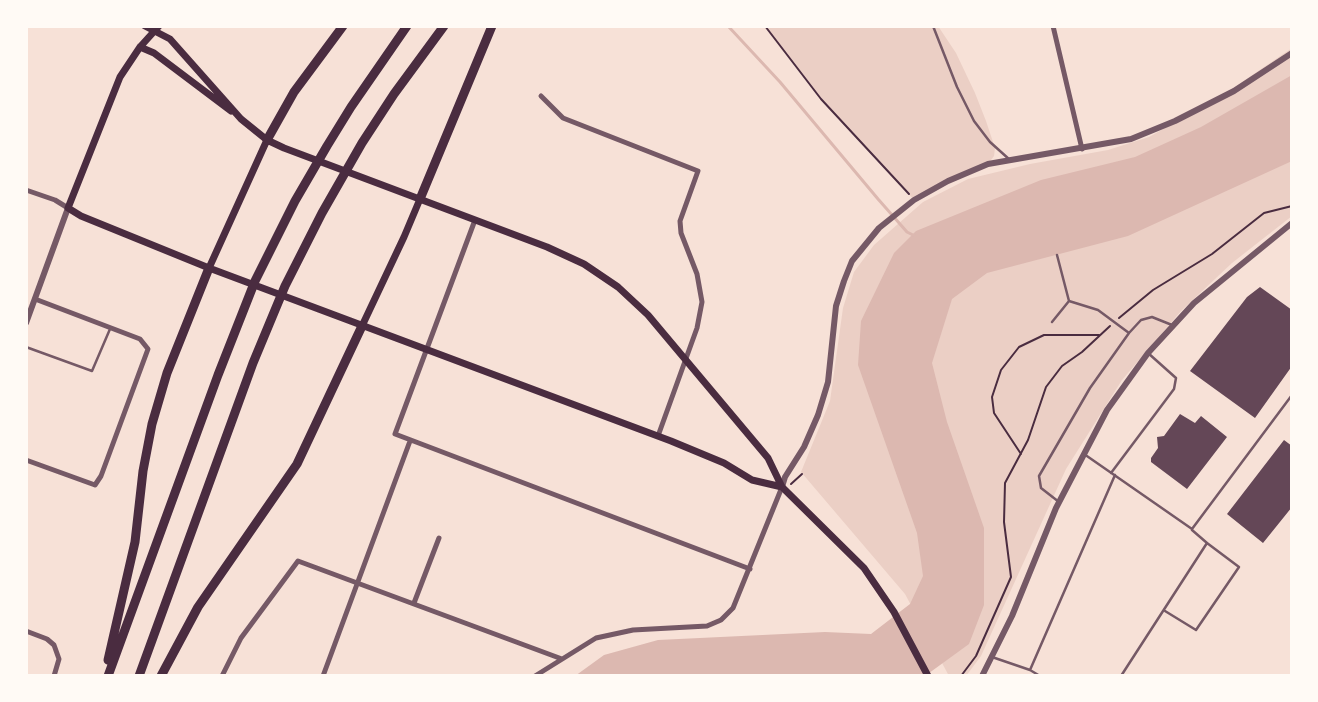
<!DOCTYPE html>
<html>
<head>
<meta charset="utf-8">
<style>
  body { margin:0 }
  #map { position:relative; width:1318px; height:702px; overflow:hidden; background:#f7e1d7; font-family:Lato,sans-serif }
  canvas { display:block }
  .frame { position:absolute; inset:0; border:28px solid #fffaf5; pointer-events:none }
</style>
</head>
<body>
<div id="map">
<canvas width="1318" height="702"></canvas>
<div class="frame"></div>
</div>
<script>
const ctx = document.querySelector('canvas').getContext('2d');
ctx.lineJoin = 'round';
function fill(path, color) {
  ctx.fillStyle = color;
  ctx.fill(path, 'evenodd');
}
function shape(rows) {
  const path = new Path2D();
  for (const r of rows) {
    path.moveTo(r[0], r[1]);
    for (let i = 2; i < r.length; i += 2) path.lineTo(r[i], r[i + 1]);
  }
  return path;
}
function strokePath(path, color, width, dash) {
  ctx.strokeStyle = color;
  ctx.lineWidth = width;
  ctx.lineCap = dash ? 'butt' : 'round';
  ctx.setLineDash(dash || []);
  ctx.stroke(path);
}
fill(shape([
  [765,26,938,26,956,53,975,93,986,121,995,148,994,156,988,164,914,200,821,99],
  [1292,48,1292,216,1232,263,1181,311,1122,380,1066,469,981,656,966,676,949,676,905,594,801,472,830,401,843,308,854,272,874,245,923,202,968,179,1030,164,1108,150,1149,137,1217,99]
]), '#ebcfc5');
fill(shape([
  [1292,75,1292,161,1128,236,987,273,952,299,932,363,947,422,984,528,984,605,969,644,925,676,575,676,604,655,658,640,825,632,871,634,910,604,923,576,917,533,858,365,861,321,894,253,916,231,1041,180,1135,157,1201,127]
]), '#dcb8b0');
strokePath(shape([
  [728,26,780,82,878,199,907,232,915,236]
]), '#dcb8b0', 3);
fill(shape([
  [1260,287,1292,310,1292,366,1255,418,1190,371,1247,297],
  [1180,414,1195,423,1201,416,1227,437,1187,489,1151,462,1151,458,1158,448,1157,437,1164,436],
  [1284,440,1292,446,1292,507,1263,543,1227,514]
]), '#644757');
strokePath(shape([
  [765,26,821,99,909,194],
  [1119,318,1153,290,1212,254,1264,213,1292,206],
  [1021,454,994,413,992,397,1001,370,1019,347,1044,335,1099,335],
  [791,484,802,474],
  [961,676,976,656,1011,577,1004,522,1005,483,1028,440,1046,387,1062,366,1082,352,1110,326]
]), '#4a2c40', 2);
strokePath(shape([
  [933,26,957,87,974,121,990,142,1010,160],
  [1057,255,1069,301,1098,310,1129,333],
  [1052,322,1069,301],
  [26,347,92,371,110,329],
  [1084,454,1192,529,1292,395],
  [1111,473,1174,389,1176,378,1148,353],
  [1059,502,1041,488,1039,476,1090,388,1129,333,1141,320,1152,317,1172,325],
  [1165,611,1196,630,1239,567,1207,543],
  [992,657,1030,670,1115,475],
  [1030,670,1040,676],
  [1121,676,1207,543,1192,530]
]), '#755966', 2.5);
strokePath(shape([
  [1053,26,1082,149],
  [541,96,563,118,698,171,680,221,681,233,697,274,702,302,697,328,658,436],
  [26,190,55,200,68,208],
  [475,220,395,434,750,569],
  [26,460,95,485,101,476,148,349,140,339,35,299],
  [414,603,439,538],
  [26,631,47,639,54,645,59,659,54,676],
  [222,676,241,638,298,561,562,659],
  [323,676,410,441],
  [535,676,596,638,633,630,707,626,721,620,733,608,782,487]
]), '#755966', 5);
strokePath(shape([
  [26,323,68,208],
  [782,487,785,477,804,447,818,415,828,382,836,306,844,281,852,261,879,228,914,200,948,181,988,164,1131,139,1175,121,1234,91,1292,53],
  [982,676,1012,616,1056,508,1107,410,1148,353,1194,303,1292,223]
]), '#755966', 6);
strokePath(shape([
  [145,26,170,39,241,119,267,140,284,148,547,247,584,264,618,287,648,315,768,458,782,487,864,568,894,612,928,676],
  [159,26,140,47,120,77,68,208,81,216,209,268,671,441,724,463,752,480,782,487],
  [140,47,154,53,231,111],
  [209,268,267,140],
  [362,326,404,237,420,199]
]), '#4a2c40', 7);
strokePath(shape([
  [267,140,294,92,343,26],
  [420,199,492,26],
  [108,660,135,542,143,471,152,424,167,373,209,268],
  [108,676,218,375,255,281,295,201,327,146,351,107,407,26],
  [139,676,253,363,285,286,322,213,362,143,394,94,444,26],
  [161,676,198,607,297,464,362,326]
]), '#4a2c40', 9);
</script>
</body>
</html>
